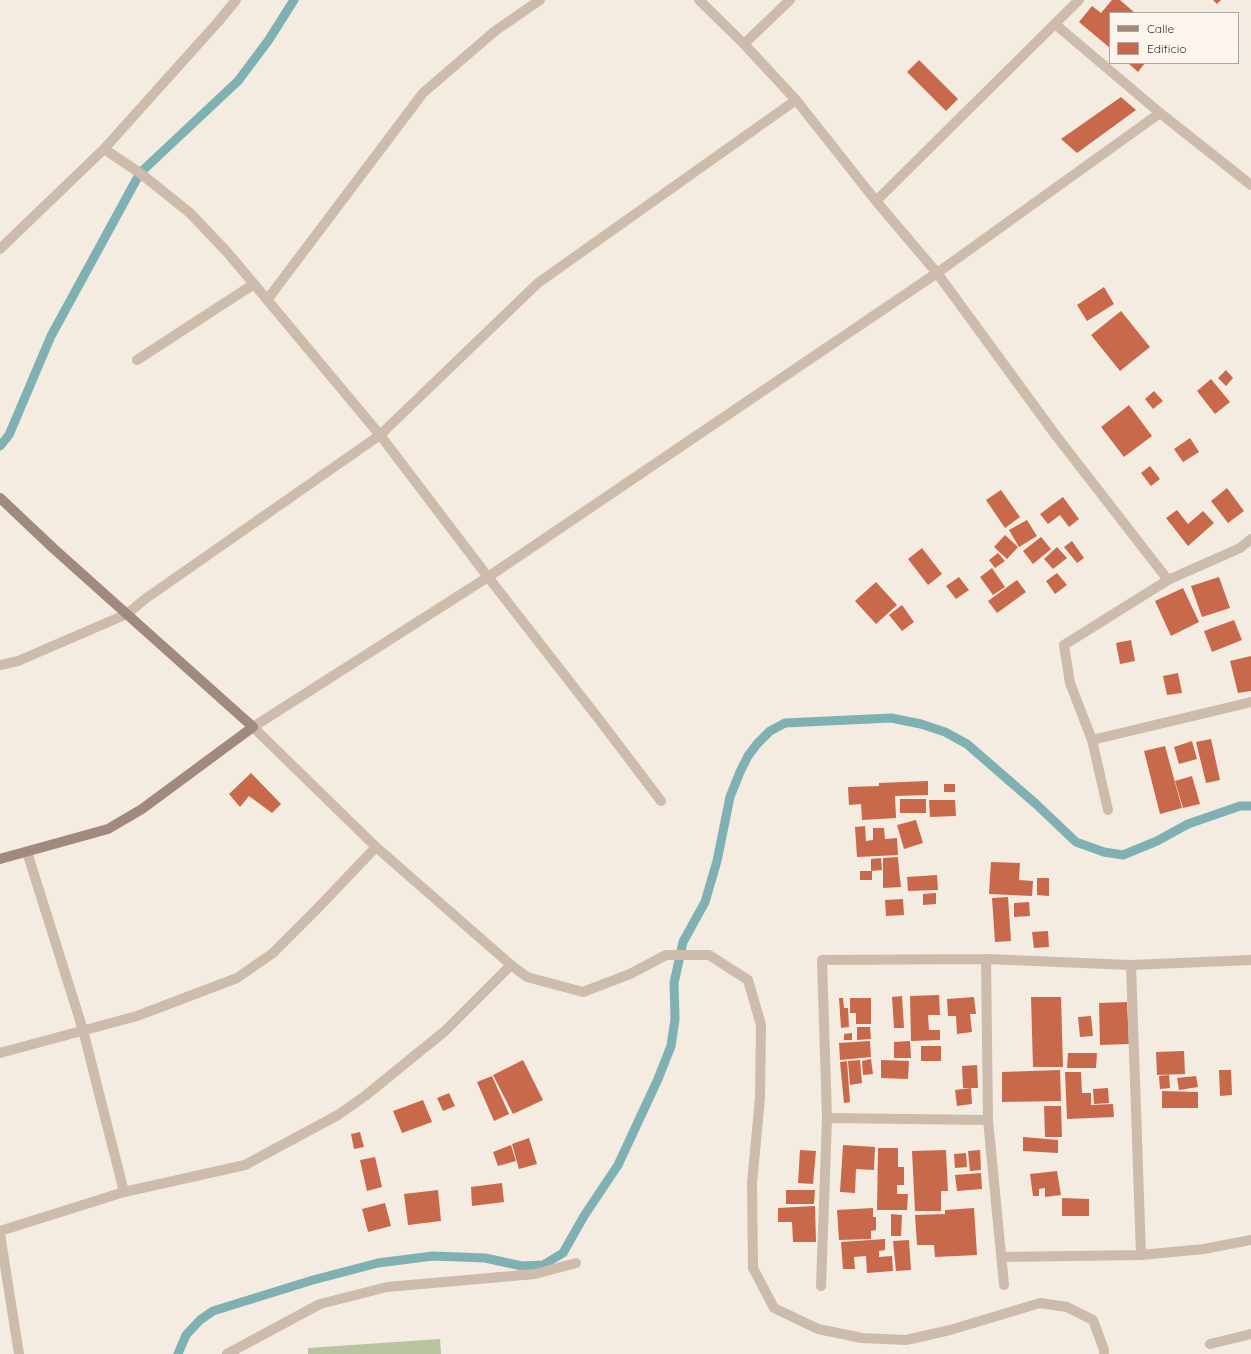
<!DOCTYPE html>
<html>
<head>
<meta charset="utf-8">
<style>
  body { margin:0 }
  #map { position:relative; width:1251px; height:1354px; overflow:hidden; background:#f4ebe1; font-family:Quicksand,sans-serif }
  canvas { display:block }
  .legend { position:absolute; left:1109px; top:12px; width:130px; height:52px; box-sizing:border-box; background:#fbf5ee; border:1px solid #aea6a0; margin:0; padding:5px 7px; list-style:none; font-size:12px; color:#3b302b }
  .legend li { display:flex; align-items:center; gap:8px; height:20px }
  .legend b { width:20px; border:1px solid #aea6a0 }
</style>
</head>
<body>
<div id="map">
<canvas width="1251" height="1354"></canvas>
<ul class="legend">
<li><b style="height:5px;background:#a18a7d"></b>Calle</li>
<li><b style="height:11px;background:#c8694b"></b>Edificio</li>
</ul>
</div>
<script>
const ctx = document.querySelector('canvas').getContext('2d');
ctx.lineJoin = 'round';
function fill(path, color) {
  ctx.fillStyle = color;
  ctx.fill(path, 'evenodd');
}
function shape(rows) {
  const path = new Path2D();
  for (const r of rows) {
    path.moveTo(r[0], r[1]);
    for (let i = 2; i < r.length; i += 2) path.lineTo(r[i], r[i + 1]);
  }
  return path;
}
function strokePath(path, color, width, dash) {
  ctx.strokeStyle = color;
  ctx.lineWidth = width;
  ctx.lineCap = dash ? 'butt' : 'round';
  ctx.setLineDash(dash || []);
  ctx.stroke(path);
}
fill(shape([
  [440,1339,441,1354,308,1354,308,1348]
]), '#b8c4a0');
strokePath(shape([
  [0,446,9,435,51,336,140,173,238,81,268,41,294,0],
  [178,1354,186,1335,200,1320,213,1311,313,1280,378,1263,433,1256,485,1258,522,1266,543,1265,563,1253,584,1216,618,1165,658,1079,671,1046,675,1019,674,983,683,942,705,902,717,861,730,797,740,772,748,756,757,744,770,731,785,723,891,718,921,724,945,732,967,744,1036,804,1076,842,1104,852,1123,855,1157,841,1188,824,1240,806,1251,806]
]), '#7fb0b2', 9);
fill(shape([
  [1112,0,1120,0,1135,13,1110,13,1110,48,1079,22,1092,6,1101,13],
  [1213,0,1221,0,1217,4],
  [919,60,958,99,946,111,907,72],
  [1128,63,1145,63,1138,72],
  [1121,97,1136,110,1077,153,1061,139],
  [1104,287,1114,304,1087,321,1077,305],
  [1121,311,1150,347,1120,371,1091,335],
  [1226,370,1233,378,1226,386,1218,378],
  [1211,379,1230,402,1215,414,1197,391],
  [1154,391,1163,401,1153,409,1145,399],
  [1129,405,1152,436,1124,457,1101,427],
  [1190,438,1199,452,1183,462,1174,449],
  [1150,466,1160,479,1151,486,1141,473],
  [1227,488,1244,511,1228,523,1211,501],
  [1001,490,1020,517,1005,528,986,500],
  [1063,497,1079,519,1069,527,1060,515,1048,524,1040,514],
  [1177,510,1188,524,1203,511,1214,523,1188,546,1166,518],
  [1027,520,1037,536,1019,547,1009,530],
  [1005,535,1018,547,1007,559,994,547],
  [1041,537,1051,549,1033,564,1023,551],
  [1072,541,1084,558,1077,563,1064,547],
  [1057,547,1067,558,1053,569,1044,559],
  [922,548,942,574,928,585,908,559],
  [998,553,1005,561,995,568,989,560],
  [992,568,1005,587,993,595,980,577],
  [1057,573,1067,585,1055,594,1046,581],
  [959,577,969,590,956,599,946,586],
  [1219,577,1230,608,1202,617,1191,586],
  [1017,580,1026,592,997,613,988,601],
  [876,582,897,605,876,624,855,601],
  [1183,588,1199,622,1171,636,1155,601],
  [902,605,914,622,902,631,889,615],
  [1234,620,1242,640,1212,652,1204,631],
  [1131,640,1135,661,1120,664,1116,643],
  [1251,656,1251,691,1238,693,1230,661],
  [1178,673,1182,693,1167,695,1163,676],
  [1211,739,1220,780,1206,783,1196,742],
  [1192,741,1197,759,1179,764,1174,747],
  [1165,746,1182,808,1160,814,1144,751],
  [251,773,281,804,272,813,249,796,240,807,229,794],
  [1192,776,1200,804,1183,808,1175,781],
  [928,781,928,795,895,796,896,818,862,820,861,804,849,805,848,787,879,786,879,783],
  [944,784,955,784,955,792,944,792],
  [900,799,926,799,926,813,900,813],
  [929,800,955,800,956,816,930,817],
  [916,820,923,843,904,849,897,825],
  [865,826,866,841,873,840,873,828,884,828,885,839,897,838,898,855,857,857,855,827],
  [898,857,899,870,893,870,899,870,901,887,883,888,883,858],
  [881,858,882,870,871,871,871,859],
  [991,862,1020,863,1019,880,1033,881,1032,896,989,894],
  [860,871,872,871,872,880,860,880],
  [937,875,938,890,908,891,907,877],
  [1037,878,1049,878,1049,896,1037,895],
  [936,893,936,904,923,905,923,894],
  [1008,897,1011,941,995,942,992,898],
  [903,899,904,915,886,916,885,900],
  [1029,902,1030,916,1014,917,1014,903],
  [1048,931,1049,947,1034,948,1032,932],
  [939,995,940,1015,928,1015,929,1030,940,1030,940,1040,911,1041,910,996],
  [902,996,904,1028,894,1028,892,997],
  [974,997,976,1014,970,1014,972,1032,957,1034,956,1016,948,1016,947,999],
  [1031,997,1061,997,1063,1067,1033,1067],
  [839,998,843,998,844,1008,848,1008,849,1027,841,1028],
  [850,998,871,998,871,1024,856,1024,856,1013,850,1013],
  [1127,1002,1129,1044,1100,1045,1099,1003],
  [1091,1016,1093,1036,1080,1037,1078,1017],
  [857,1027,870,1027,871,1039,857,1040],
  [852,1033,852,1040,844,1040,844,1034],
  [870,1041,871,1057,840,1060,839,1043],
  [910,1041,911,1058,894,1058,894,1042],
  [921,1046,941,1046,941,1061,921,1061],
  [1184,1051,1185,1074,1157,1075,1156,1052],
  [1068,1053,1097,1053,1096,1068,1067,1068],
  [871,1059,873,1074,863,1075,862,1061],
  [523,1060,543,1100,513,1114,493,1075],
  [860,1060,862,1083,850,1085,848,1061],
  [881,1060,909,1061,908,1079,881,1078],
  [847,1061,850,1102,844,1103,840,1062],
  [977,1065,978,1088,963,1088,962,1066],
  [1060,1070,1061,1101,1002,1102,1002,1072],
  [1219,1070,1231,1070,1232,1095,1220,1096],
  [1065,1072,1081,1072,1082,1093,1091,1093,1091,1105,1113,1104,1114,1117,1067,1119],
  [1169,1075,1170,1088,1160,1089,1159,1076],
  [492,1076,509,1114,494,1121,477,1082],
  [1196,1076,1198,1087,1179,1090,1177,1078],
  [971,1088,972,1104,957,1106,955,1090],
  [1108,1088,1109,1103,1094,1104,1093,1089],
  [1162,1091,1198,1092,1198,1108,1162,1108],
  [449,1093,455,1106,443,1111,437,1098],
  [423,1100,432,1122,402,1133,393,1111],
  [1044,1106,1061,1106,1062,1137,1045,1137],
  [360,1132,364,1147,354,1149,351,1134],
  [1023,1137,1058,1140,1058,1153,1023,1151],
  [529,1138,537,1164,519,1169,512,1144],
  [511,1145,516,1161,498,1166,493,1152],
  [843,1145,875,1147,874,1170,856,1169,855,1193,840,1192],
  [878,1148,898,1148,898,1167,904,1167,904,1185,897,1185,897,1194,908,1194,907,1210,877,1210],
  [800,1150,816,1151,813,1184,798,1183],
  [946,1150,948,1191,941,1191,941,1211,915,1211,912,1151],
  [980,1150,981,1170,970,1171,968,1151],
  [966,1153,967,1167,955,1168,954,1154],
  [375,1157,382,1187,367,1191,360,1160],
  [1057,1171,1061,1195,1045,1197,1045,1188,1039,1189,1039,1196,1033,1196,1030,1174],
  [981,1173,982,1189,957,1191,955,1175],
  [502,1183,504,1202,472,1206,471,1187],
  [438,1190,441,1221,408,1225,404,1194],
  [786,1190,815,1190,814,1204,786,1204],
  [1062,1198,1089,1199,1089,1216,1062,1216],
  [385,1203,391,1226,368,1232,362,1209],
  [815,1206,816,1242,793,1242,792,1222,778,1222,778,1208],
  [873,1208,873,1217,876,1217,876,1230,871,1231,871,1239,839,1240,837,1210],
  [974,1208,977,1255,935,1257,934,1245,917,1245,915,1215,945,1214,945,1210],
  [891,1214,902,1215,901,1236,891,1236],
  [885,1239,885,1250,879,1251,879,1257,892,1256,893,1271,867,1273,866,1256,854,1257,855,1269,843,1269,841,1242],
  [909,1240,911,1270,896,1271,893,1241]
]), '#c8694b');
strokePath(shape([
  [27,852,83,1030]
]), '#cdbbac', 10);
strokePath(shape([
  [699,0,744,44,796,100,876,201,937,273,1057,437,1168,580],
  [1055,24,1160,113,1251,185],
  [744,44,790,0],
  [104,149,140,173,190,213,227,252,254,284,380,435,488,577,598,718,661,801],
  [876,201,1079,0],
  [0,249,104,149,218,22,236,0],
  [267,300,423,93,495,31,540,0],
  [137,360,254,284],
  [0,665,18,661,127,614,145,599,380,435,538,283,796,100],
  [1092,740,1251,702],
  [1108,810,1092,740,1070,683,1064,645,1168,580,1240,548,1251,539],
  [986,959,988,1120,1004,1285],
  [1131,965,1141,1255],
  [83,1030,124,1192],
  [0,1053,137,1016,237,978,273,953,316,910,376,847],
  [827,1118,988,1120],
  [0,1231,124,1192,245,1165,338,1115,365,1096,445,1031,511,965],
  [0,1234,19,1354],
  [1001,1257,1141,1255,1204,1249,1251,1240],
  [821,1286,827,1118,822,960,986,959,1131,965,1251,960],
  [1210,1344,1251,1334],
  [227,1354,320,1304,387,1287,535,1274,576,1263],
  [1104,1354,1104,1350,1093,1320,1067,1307,1040,1303,950,1330,906,1340,862,1338,818,1329,774,1308,753,1268,752,1183,760,1098,761,1025,748,980,709,955,666,955,630,974,583,992,527,977,511,965,376,847,253,727,488,577,937,273,1160,113]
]), '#cdbbac', 10);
strokePath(shape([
  [0,498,53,548,253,727,142,809,108,829,0,859]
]), '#a18a7d', 10);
</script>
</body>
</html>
